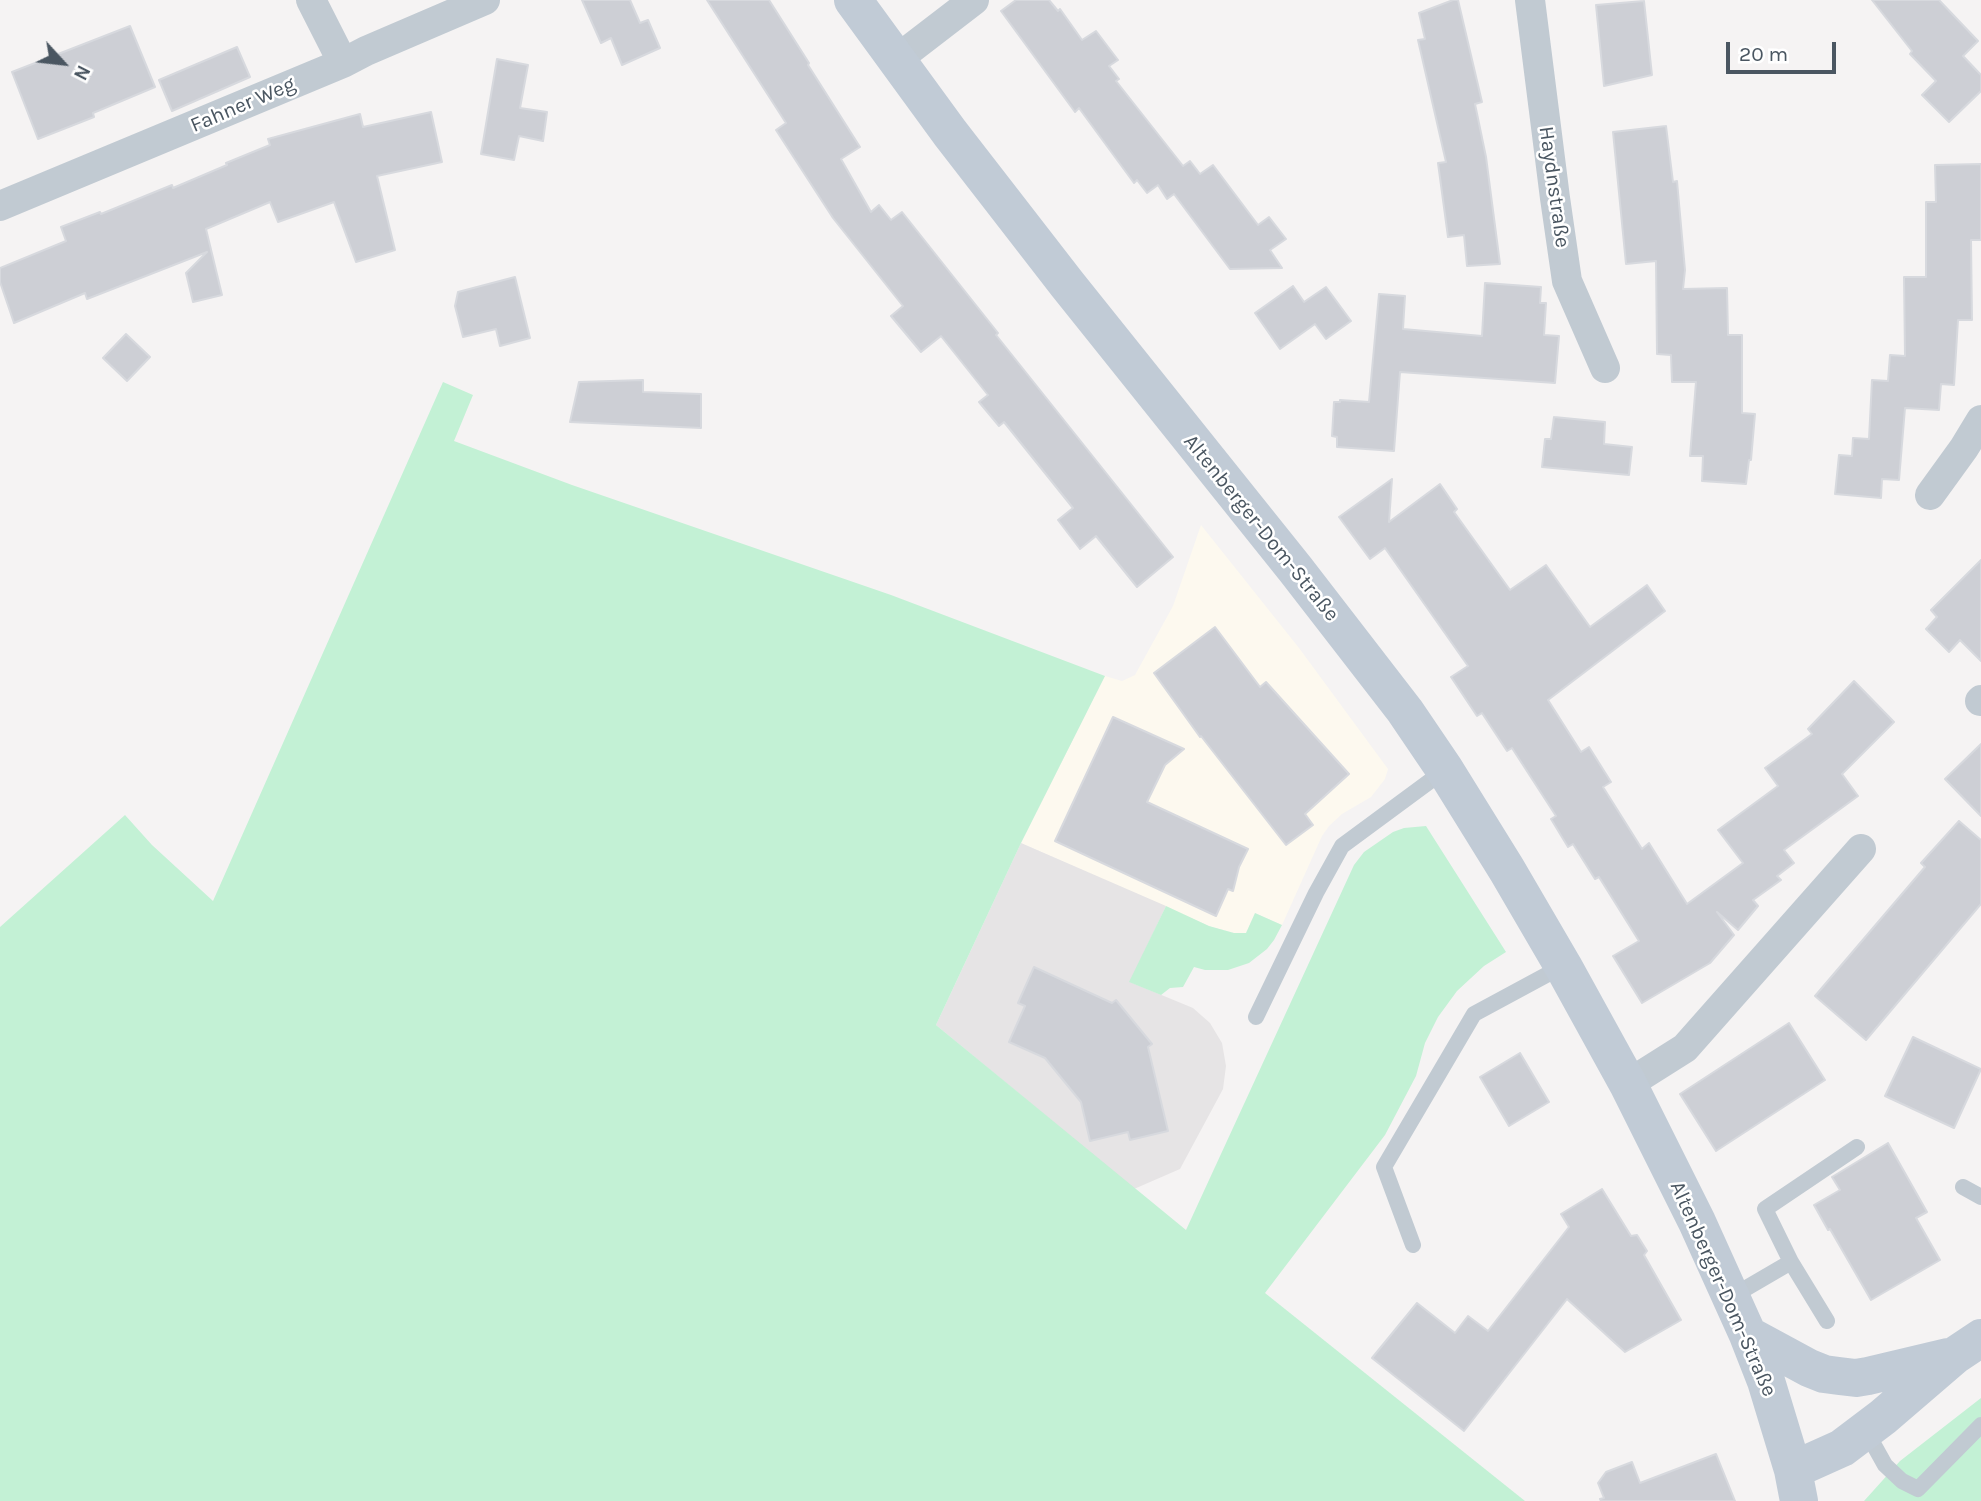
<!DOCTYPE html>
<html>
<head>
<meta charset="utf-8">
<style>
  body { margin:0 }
  #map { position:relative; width:1981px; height:1501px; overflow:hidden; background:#f5f3f3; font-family:Karla,sans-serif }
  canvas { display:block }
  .north { position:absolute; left:28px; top:28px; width:70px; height:70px; -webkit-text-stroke:5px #fff; paint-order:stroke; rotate:117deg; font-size:19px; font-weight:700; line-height:28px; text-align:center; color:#4a5661 }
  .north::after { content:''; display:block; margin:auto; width:24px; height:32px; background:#4a5661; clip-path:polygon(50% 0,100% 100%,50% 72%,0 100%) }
  .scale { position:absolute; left:1726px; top:42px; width:110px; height:32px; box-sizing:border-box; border:4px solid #4a5661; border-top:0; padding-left:9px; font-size:21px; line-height:24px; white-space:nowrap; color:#4a5661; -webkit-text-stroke:5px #fff; paint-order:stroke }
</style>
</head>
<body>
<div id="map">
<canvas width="1981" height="1501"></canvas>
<div class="north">N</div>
<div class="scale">20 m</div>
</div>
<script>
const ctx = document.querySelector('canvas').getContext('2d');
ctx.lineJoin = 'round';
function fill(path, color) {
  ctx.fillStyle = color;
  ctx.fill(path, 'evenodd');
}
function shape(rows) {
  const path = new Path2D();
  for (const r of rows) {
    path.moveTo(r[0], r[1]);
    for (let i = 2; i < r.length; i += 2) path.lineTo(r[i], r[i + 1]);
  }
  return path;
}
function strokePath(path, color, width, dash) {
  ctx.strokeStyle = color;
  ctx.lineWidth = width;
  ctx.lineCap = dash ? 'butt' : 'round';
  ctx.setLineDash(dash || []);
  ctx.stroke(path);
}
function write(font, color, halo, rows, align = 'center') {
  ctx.font = font + ' Karla,sans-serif';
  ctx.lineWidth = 5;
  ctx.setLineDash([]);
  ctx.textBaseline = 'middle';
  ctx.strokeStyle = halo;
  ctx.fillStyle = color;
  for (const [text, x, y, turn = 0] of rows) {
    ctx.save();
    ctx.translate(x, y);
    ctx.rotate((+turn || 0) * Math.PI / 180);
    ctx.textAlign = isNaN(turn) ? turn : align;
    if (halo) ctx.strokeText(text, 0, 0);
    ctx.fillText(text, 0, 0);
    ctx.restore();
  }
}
fill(shape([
  [1201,525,1299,648,1388,769,1385,779,1371,797,1342,814,1329,826,1322,836,1282,925,1255,913,1246,933,1234,933,1209,926,1021,843,1105,676,1122,681,1135,675,1173,606]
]), '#fdf9ef');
fill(shape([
  [1021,843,1166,906,1130,982,1193,1008,1210,1023,1222,1043,1226,1066,1223,1089,1180,1169,1134,1189,936,1025]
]), '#e6e4e5');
fill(shape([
  [443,382,473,395,454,441,572,485,891,595,1105,676,1021,843,936,1025,1186,1230,1354,865,1364,852,1393,832,1404,828,1426,826,1506,952,1484,966,1457,991,1438,1017,1425,1043,1416,1076,1385,1135,1265,1293,1525,1501,0,1501,0,927,125,815,152,845,213,901],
  [1166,906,1209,926,1234,933,1246,933,1255,913,1282,925,1274,940,1267,949,1249,963,1228,970,1205,970,1194,967,1183,987,1170,988,1161,995,1129,982],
  [1981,1398,1981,1501,1864,1501,1900,1461]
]), '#c3f1d5');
const building = shape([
  [582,0,630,0,640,23,648,20,660,48,622,65,611,38,601,43,582,0],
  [707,0,769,0,809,63,808,65,860,147,841,159,871,212,879,205,891,220,902,212,998,333,996,335,1173,557,1137,587,1096,536,1080,549,1058,520,1073,508,1004,422,999,426,979,402,988,395,941,336,921,352,891,316,903,306,833,218,776,130,786,123,707,0],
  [1016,0,1049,0,1058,11,1060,9,1082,40,1096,31,1118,60,1109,66,1119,79,1116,81,1183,166,1190,161,1200,174,1213,165,1258,225,1269,217,1286,239,1270,250,1282,268,1230,269,1174,194,1167,199,1158,185,1147,193,1137,180,1134,183,1079,108,1075,112,1001,11,1016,0],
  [1453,0,1458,0,1482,102,1475,104,1486,157,1500,264,1467,266,1464,235,1448,237,1438,163,1446,162,1418,40,1425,39,1419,13,1453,0],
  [1872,0,1939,0,1978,41,1963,56,1981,75,1981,91,1949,122,1922,95,1936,81,1910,54,1912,51,1872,0],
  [1644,1,1652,75,1604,86,1596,5,1644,1],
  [130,26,155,87,93,113,94,117,38,139,12,72,130,26],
  [237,47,250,77,172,111,159,80,237,47],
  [497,59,528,65,520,108,547,112,543,141,519,136,514,160,481,154,497,59],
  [431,112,442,162,377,176,395,250,356,262,334,202,278,222,270,202,206,229,222,295,193,302,186,273,207,252,87,299,85,293,14,323,0,282,0,268,66,241,61,227,100,212,101,214,172,185,173,188,227,165,226,163,270,145,268,139,360,114,363,127,431,112],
  [1666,126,1673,182,1677,181,1685,270,1683,289,1727,288,1728,335,1742,335,1742,413,1755,414,1751,460,1749,460,1746,484,1702,481,1703,456,1690,456,1696,382,1672,382,1671,355,1657,354,1656,261,1626,264,1613,132,1666,126],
  [1981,164,1981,240,1971,240,1972,320,1958,320,1954,385,1941,384,1939,410,1905,408,1899,480,1882,479,1881,498,1835,494,1839,455,1852,456,1853,438,1869,439,1872,380,1888,381,1890,355,1905,356,1904,277,1926,277,1926,202,1936,202,1935,165,1981,164],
  [515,277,530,338,500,346,496,329,463,337,455,306,458,292,515,277],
  [1485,283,1541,287,1540,303,1546,303,1544,335,1559,336,1555,383,1400,372,1394,451,1337,447,1337,437,1332,436,1334,402,1340,402,1340,400,1369,402,1379,294,1405,296,1403,329,1482,336,1485,283],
  [1293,286,1304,302,1326,287,1351,321,1326,339,1315,324,1280,349,1255,313,1293,286],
  [126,334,150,357,127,381,103,358,126,334],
  [643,380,643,392,701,394,701,428,570,422,579,382,643,380],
  [1554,417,1605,422,1604,444,1632,447,1629,475,1542,467,1545,439,1551,439,1554,417],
  [1392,479,1389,522,1440,484,1457,509,1454,512,1510,590,1546,565,1590,627,1647,585,1665,611,1548,700,1581,752,1589,747,1611,782,1603,787,1642,849,1649,843,1687,904,1743,863,1718,830,1778,786,1765,768,1812,734,1808,729,1854,681,1894,722,1842,774,1858,796,1784,850,1794,863,1777,876,1781,880,1753,900,1758,906,1738,930,1717,912,1734,935,1710,963,1642,1003,1613,956,1639,941,1599,877,1595,879,1573,844,1568,847,1551,819,1556,816,1512,748,1507,751,1482,713,1477,716,1451,677,1468,666,1385,548,1370,559,1339,517,1392,479],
  [1981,560,1981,661,1960,640,1949,652,1926,629,1937,617,1931,610,1981,560],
  [1215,627,1260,687,1266,682,1349,774,1305,814,1313,825,1286,845,1201,736,1200,737,1154,673,1215,627],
  [1113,717,1184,749,1165,765,1147,802,1248,849,1239,867,1233,891,1228,889,1216,916,1055,841,1113,717],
  [1981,744,1981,816,1945,779,1981,744],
  [1959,821,1981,840,1981,904,1866,1040,1815,996,1925,867,1921,863,1959,821],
  [1034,967,1112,1003,1116,1000,1152,1044,1148,1047,1168,1131,1130,1140,1128,1132,1090,1141,1081,1102,1045,1058,1009,1042,1025,1006,1018,1003,1034,967],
  [1789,1023,1825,1080,1716,1151,1680,1094,1789,1023],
  [1913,1037,1981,1069,1954,1128,1885,1096,1913,1037],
  [1520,1053,1549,1102,1509,1126,1480,1077,1520,1053],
  [1888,1143,1927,1212,1916,1218,1940,1260,1871,1300,1830,1229,1828,1230,1814,1205,1840,1190,1832,1177,1888,1143],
  [1602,1189,1631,1236,1637,1235,1647,1251,1644,1255,1681,1320,1625,1352,1567,1299,1464,1431,1372,1358,1417,1303,1455,1333,1468,1316,1488,1331,1569,1227,1561,1214,1602,1189],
  [1716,1454,1735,1501,1601,1501,1600,1499,1604,1498,1598,1483,1606,1472,1632,1462,1640,1483,1716,1454]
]);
fill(building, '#cdcfd5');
strokePath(building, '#d7d9de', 2);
strokePath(shape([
  [1256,1017,1316,893,1342,846,1445,770],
  [1963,1187,1981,1197],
  [1413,1245,1384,1167,1474,1014,1563,966],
  [1791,1262,1827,1321],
  [1731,1297,1791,1262,1765,1209,1857,1147],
  [1866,1431,1885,1465,1902,1481,1918,1489,1981,1425]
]), '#c1cad2', 16);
strokePath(shape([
  [311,0,343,63],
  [1530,0,1555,198,1567,281,1605,368],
  [896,60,974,0],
  [0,206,343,63,366,51,485,0],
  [1930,495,1964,448,1981,420],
  [1980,701,1981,700],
  [1628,1084,1685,1048,1861,849]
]), '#c1cad2', 30);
strokePath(shape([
  [853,0,950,133,1067,284,1296,570,1405,711,1445,770,1507,870,1563,966,1628,1084,1697,1222,1748,1335,1766,1381,1793,1470,1799,1501],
  [1748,1335,1809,1368,1824,1374,1839,1376,1856,1378,1868,1376,1948,1357],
  [1793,1470,1842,1448,1883,1417,1954,1356,1981,1338]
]), '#c1cbd6', 38);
write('21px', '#4a5661', '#fff', [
  ["Fahner Weg",243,105,-23],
  ["Haydnstraße",1554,187,82],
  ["Altenberger-Dom-Straße",1261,528,51],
  ["Altenberger-Dom-Straße",1723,1289,66]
]);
</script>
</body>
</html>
